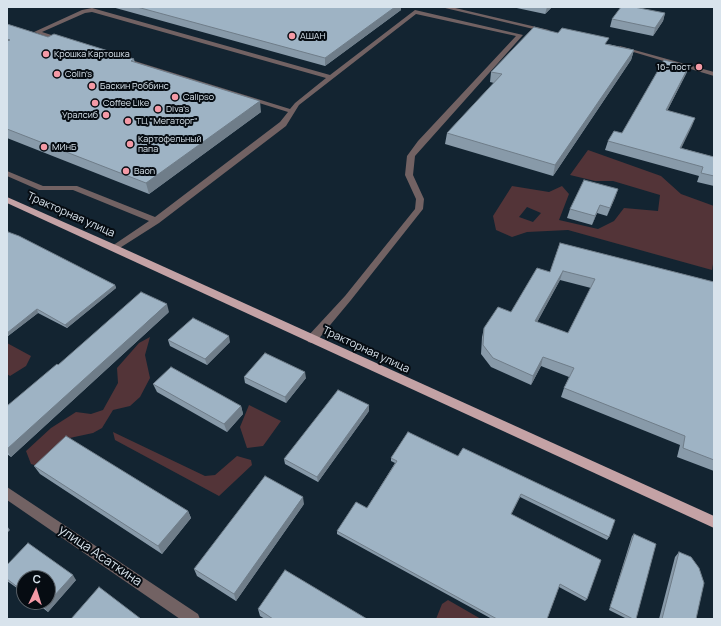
<!DOCTYPE html>
<html>
<head>
<meta charset="utf-8">
<style>
  body { margin:0 }
  #map { position:relative; width:721px; height:626px; overflow:hidden; background:#132431; font-family:Manrope,sans-serif }
  canvas { display:block }
  .frame { position:absolute; inset:0; border:8px solid #d8e3ec; pointer-events:none }
  .north { position:absolute; left:16px; top:570px; width:40px; height:40px; box-sizing:border-box; background:#060c12; border:1px solid #5a6269; border-radius:50%; rotate:4deg; font-size:11px; font-weight:700; line-height:16px; text-align:center; color:#d8e3ec }
  .north::after { content:''; display:block; margin:auto; width:14px; height:18px; background:#f49aa6; clip-path:polygon(50% 0,100% 100%,50% 72%,0 100%) }
</style>
</head>
<body>
<div id="map">
<canvas width="721" height="626"></canvas>
<div class="frame"></div>
<div class="north">С</div>
</div>
<script>
const ctx = document.querySelector('canvas').getContext('2d');
ctx.lineJoin = 'round';
function fill(path, color) {
  ctx.fillStyle = color;
  ctx.fill(path, 'evenodd');
}
function shape(rows) {
  const path = new Path2D();
  for (const r of rows) {
    path.moveTo(r[0], r[1]);
    for (let i = 2; i < r.length; i += 2) path.lineTo(r[i], r[i + 1]);
  }
  return path;
}
function strokePath(path, color, width, dash) {
  ctx.strokeStyle = color;
  ctx.lineWidth = width;
  ctx.lineCap = dash ? 'butt' : 'round';
  ctx.setLineDash(dash || []);
  ctx.stroke(path);
}
function write(font, color, halo, rows, align = 'center') {
  ctx.font = font + ' Manrope,sans-serif';
  ctx.lineWidth = 4;
  ctx.setLineDash([]);
  ctx.textBaseline = 'middle';
  ctx.strokeStyle = halo;
  ctx.fillStyle = color;
  for (const [text, x, y, turn = 0] of rows) {
    ctx.save();
    ctx.translate(x, y);
    ctx.rotate((+turn || 0) * Math.PI / 180);
    ctx.textAlign = isNaN(turn) ? turn : align;
    if (halo) ctx.strokeText(text, 0, 0);
    ctx.fillText(text, 0, 0);
    ctx.restore();
  }
}
fill(shape([
  [588,150,661,176,681,194,714,206,714,258,712,270,568,230,527,232,512,237,496,230,493,216,512,186,549,192,562,186,569,194,559,220,598,229,614,221,624,208,658,211,660,195,613,181,595,181,570,175],
  [527,207,541,213,533,222,519,217],
  [150,337,145,355,150,378,140,397,130,406,113,410,102,428,93,433,65,439,41,467,31,464,26,451,51,428,76,412,91,414,103,410,118,383,117,368,139,343],
  [7,343,31,356,26,366,10,376,7,374],
  [249,405,281,421,263,446,247,448,240,427],
  [113,432,205,476,215,475,237,456,251,460,252,465,219,496,115,440],
  [448,600,481,619,436,619,442,604]
]), '#533438');
fill(shape([
  [441,7,451,7,549,30,546,32,441,7],
  [92,8,330,75,415,10,523,35,415,156,413,175,424,199,423,209,351,300,316,342,312,343,308,342,307,339,308,336,345,296,415,209,416,199,405,175,407,156,418,141,516,36,416,14,299,105,286,126,159,223,115,251,112,250,110,248,112,246,149,221,73,190,39,190,7,176,7,171,43,186,77,186,155,217,280,122,288,112,121,60,121,58,125,58,290,109,295,103,326,78,92,12,85,13,42,32,64,39,64,41,60,41,34,32,82,10,92,8],
  [620,46,714,72,714,76,620,48,620,46],
  [7,487,198,614,200,619,180,619,7,500,7,487]
]), '#726263');
fill(shape([
  [7,197,118,246,714,516,714,528,7,203,7,197]
]), '#c4a2a5');
fill(shape([
  [112,7,401,7,401,10,325,66],
  [512,7,552,7,545,14],
  [665,13,663,21,653,36,610,27,612,19],
  [7,24,48,37,134,59,135,63,261,112,149,194,7,138],
  [608,44,634,50,631,60,553,176,445,144,447,133,494,83,490,82,491,72],
  [689,66,686,74,667,111,695,118,681,148,714,157,714,186,697,182,699,176,605,150,608,141,622,133],
  [618,189,607,216,597,213,592,225,567,218,570,209],
  [7,233,115,285,116,288,67,328,38,313,8,336,7,336],
  [560,243,714,282,714,471,677,457,680,445,561,397,564,388,569,377,541,366,531,385,491,367,481,354,482,337,484,328,511,312,550,272],
  [560,280,591,288,568,333,537,322],
  [169,312,11,457,7,454,7,406,58,365],
  [168,340,230,342,207,365,170,346],
  [244,377,306,378,286,403,245,383],
  [153,384,241,406,243,414,227,432,157,392],
  [369,411,318,482,285,464,284,459],
  [408,432,609,537,607,540,520,497,511,515,587,599,585,601,559,587,547,619,492,619,337,534,337,531,367,508,395,463,391,461,391,458],
  [34,466,188,511,191,518,162,554,40,474],
  [304,504,236,601,197,576,194,569],
  [634,534,636,619,627,619,609,610,632,536],
  [679,552,696,619,659,619,675,557],
  [7,565,76,580,48,612,35,602,48,602,24,578,24,593,7,581],
  [258,609,367,619,265,619,260,616]
]), '#889aa9');
fill(shape([
  [395,7,401,7,401,10,325,66,325,58],
  [547,7,552,7,545,14],
  [665,13,663,21,653,36,655,28],
  [634,50,631,60,553,176,555,165],
  [689,66,686,74,663,119,666,110],
  [260,101,261,112,149,194,146,183],
  [695,118,692,126,677,157,680,148],
  [618,189,615,198,607,216,610,208],
  [600,205,597,213,592,225,595,216],
  [563,271,560,280,533,330,535,321],
  [115,285,116,288,67,328,65,325],
  [167,304,169,312,11,457,7,451,7,449],
  [37,309,38,313,8,336,7,334,7,333],
  [229,336,230,342,207,365,205,359],
  [543,357,541,366,531,385,533,376],
  [305,372,306,378,286,403,285,397],
  [369,405,369,411,318,482,317,477],
  [241,406,243,414,227,432,224,424],
  [303,497,304,504,236,601,234,594],
  [188,511,191,518,162,554,158,546],
  [7,526,10,530,7,533],
  [73,575,76,580,48,612,44,607]
]), '#6f7d89');
const building = shape([
  [137,7,395,7,325,58,137,7],
  [621,7,634,7,665,13,655,28,612,19,621,7],
  [7,24,48,37,54,34,134,59,131,61,260,101,146,183,7,129,7,41,10,40,7,39,7,24],
  [534,27,558,33,562,28,609,38,605,44,634,50,555,165,447,133,502,74,491,72,534,27],
  [664,60,689,66,666,110,695,118,680,148,714,157,714,176,701,173,703,167,608,141,614,131,622,133,664,60],
  [584,180,618,189,610,208,600,205,595,216,570,209,584,180],
  [8,232,19,236,115,285,65,325,37,309,7,333,7,233,8,232],
  [560,243,714,282,714,460,683,448,685,436,564,388,574,368,543,357,533,376,493,358,483,345,484,328,498,307,511,312,537,268,550,272,560,243],
  [563,271,595,279,568,333,535,321,563,271],
  [141,292,167,304,7,449,7,406,57,364,58,365,141,292],
  [193,318,229,336,205,359,168,340,193,318],
  [265,353,305,372,285,397,244,377,265,353],
  [171,367,241,406,224,424,153,384,171,367],
  [338,390,369,405,317,477,284,459,338,390],
  [408,432,458,456,463,448,615,520,609,537,521,494,511,514,601,560,587,599,560,584,547,619,497,619,337,531,356,502,367,508,397,461,391,458,408,432],
  [66,436,188,511,158,546,34,466,66,436],
  [265,476,303,497,234,594,194,569,265,476],
  [634,534,656,544,636,619,633,619,610,607,634,534],
  [28,543,73,575,44,607,37,602,48,602,48,578,24,578,24,592,7,579,7,565,28,543],
  [679,552,691,557,699,568,704,583,696,619,662,619,679,552],
  [285,570,367,619,273,619,258,609,285,570],
  [99,587,141,619,71,619,99,587]
]);
fill(building, '#9eb3c4');
strokePath(building, '#6f7d89', 1);
for (const [x, y, r, color] of [
  [292,36,4,"#f49aa6"],
  [46,54,4,"#f49aa6"],
  [699,67,4,"#f49aa6"],
  [57,74,4,"#f49aa6"],
  [92,86,4,"#f49aa6"],
  [175,97,4,"#f49aa6"],
  [95,103,4,"#f49aa6"],
  [158,109,4,"#f49aa6"],
  [106,115,4,"#f49aa6"],
  [128,121,4,"#f49aa6"],
  [130,144,4,"#f49aa6"],
  [44,147,4,"#f49aa6"],
  [126,171,4,"#f49aa6"]
]) {
  const dot = new Path2D();
  dot.arc(x, y, r, 0, 2 * Math.PI);
  ctx.fillStyle = color;
  ctx.fill(dot);
  strokePath(dot, '#060c12', 1.5);
}
write('9px', '#d8e3ec', '#060c12', [
  ["АШАН",300,36],
  ["Крошка Картошка",54,54],
  ["16- пост",691,67,"right"],
  ["Colin's",65,74],
  ["Баскин Роббинс",100,86],
  ["Calipso",183,97],
  ["Coffee Like",103,103],
  ["Diva's",166,109],
  ["Уралсиб",98,115,"right"],
  ["ТЦ \"Мегаторг\"",136,121],
  ["Картофельный",138,139],
  ["папа",138,149],
  ["МИнБ",52,147],
  ["Baon",134,171]
], 'left');
write('11px', '#d8e3ec', '#060c12', [
  ["Тракторная улица",71,215,24],
  ["Тракторная улица",366,350,25]
]);
write('13px', '#d8e3ec', '#060c12', [
  ["улица Асаткина",100,556,34]
]);
</script>
</body>
</html>
